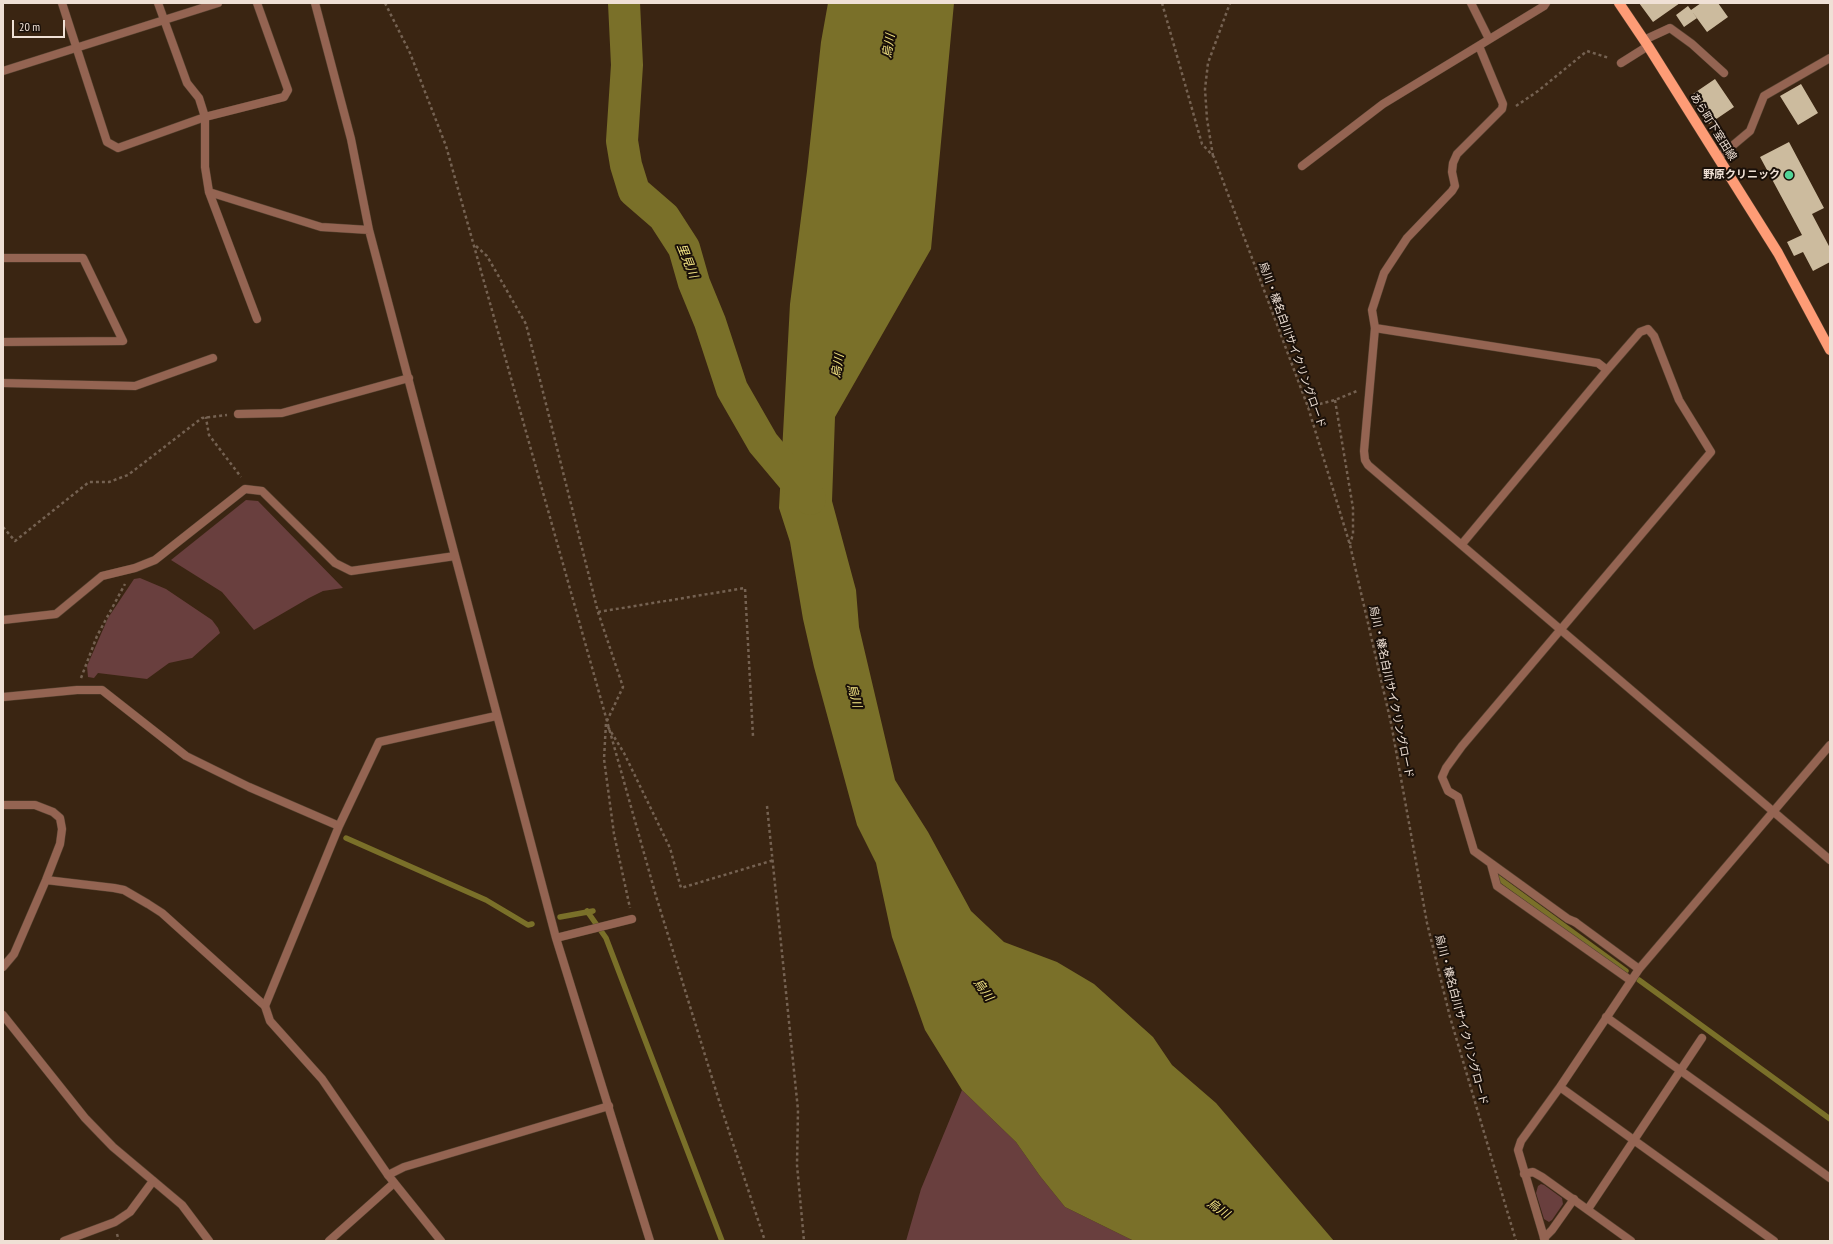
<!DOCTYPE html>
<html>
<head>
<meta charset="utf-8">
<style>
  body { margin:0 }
  #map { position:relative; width:1833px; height:1244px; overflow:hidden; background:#3a2512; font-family:"PT Sans Narrow",sans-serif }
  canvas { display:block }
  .frame { position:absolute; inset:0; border:4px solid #efe0d5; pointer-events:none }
  .scale { position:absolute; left:12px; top:20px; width:53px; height:18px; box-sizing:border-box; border:2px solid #efe0d5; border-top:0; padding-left:5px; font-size:12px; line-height:14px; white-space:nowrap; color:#efe0d5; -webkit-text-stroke:3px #1a1009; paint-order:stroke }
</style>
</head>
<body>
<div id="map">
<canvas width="1833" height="1244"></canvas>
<div class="frame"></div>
<div class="scale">20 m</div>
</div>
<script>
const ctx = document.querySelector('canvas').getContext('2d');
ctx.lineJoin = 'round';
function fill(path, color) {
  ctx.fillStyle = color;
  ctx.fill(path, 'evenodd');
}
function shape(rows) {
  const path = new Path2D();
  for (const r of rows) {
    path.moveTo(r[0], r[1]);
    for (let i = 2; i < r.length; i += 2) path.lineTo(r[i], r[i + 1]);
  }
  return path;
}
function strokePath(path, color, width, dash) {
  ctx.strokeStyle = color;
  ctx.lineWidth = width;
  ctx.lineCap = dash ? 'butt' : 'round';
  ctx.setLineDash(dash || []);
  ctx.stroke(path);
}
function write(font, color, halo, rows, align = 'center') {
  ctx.font = font + ' "PT Sans Narrow","Noto Sans JP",sans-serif';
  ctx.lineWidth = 4;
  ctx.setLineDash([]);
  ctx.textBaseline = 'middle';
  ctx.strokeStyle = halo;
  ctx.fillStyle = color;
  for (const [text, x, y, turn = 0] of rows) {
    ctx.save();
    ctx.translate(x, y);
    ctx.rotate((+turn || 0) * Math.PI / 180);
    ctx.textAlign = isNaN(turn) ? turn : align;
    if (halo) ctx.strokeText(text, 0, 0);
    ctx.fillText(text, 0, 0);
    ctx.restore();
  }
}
fill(shape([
  [246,500,258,501,343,588,323,591,309,598,254,630,222,592,171,560],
  [140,578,166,589,212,620,218,628,220,633,192,658,169,663,147,679,98,673,94,678,88,677,87,666,108,618,134,579],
  [962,1090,1016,1142,1040,1176,1065,1207,1134,1241,906,1241,921,1189],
  [1541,1184,1544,1185,1562,1198,1563,1204,1552,1220,1549,1222,1544,1219,1536,1193,1538,1186]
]), '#693f3e');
fill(shape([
  [828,3,954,3,931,249,835,417,832,501,856,590,859,627,895,780,928,832,971,911,1004,942,1057,962,1094,984,1153,1037,1172,1065,1216,1103,1334,1241,1134,1241,1065,1207,1040,1176,1016,1142,962,1090,925,1030,892,937,876,863,857,825,814,667,803,619,790,542,779,508,790,304,807,171,821,42]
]), '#7a7029');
strokePath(shape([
  [346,838,486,900,528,925,532,924],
  [1497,877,1626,971],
  [587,911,606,938,722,1241],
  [560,917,593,911],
  [1639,980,1830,1119]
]), '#7a7029', 5.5);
strokePath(shape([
  [624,3,627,65,622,141,626,165,634,191,664,217,684,248,694,283,710,322,732,389,763,443,810,499]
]), '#7a7029', 32);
fill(shape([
  [1639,3,1680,3,1653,22],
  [1701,3,1718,3,1728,17,1707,32,1691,10],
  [1688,6,1697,18,1684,27,1676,15],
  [1715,79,1734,107,1709,124,1690,96],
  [1801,84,1818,113,1798,125,1780,96],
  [1789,142,1824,208,1812,214,1830,248,1830,262,1813,271,1803,252,1794,256,1787,242,1802,235,1760,157]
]), '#ccbb9e');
const service = shape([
  [1471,3,1489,39],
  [1479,46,1503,104,1502,109,1457,154,1453,163,1452,172,1455,186,1452,191,1407,238,1384,273,1372,310,1375,328,1598,363,1607,370],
  [1621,63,1648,46],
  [1302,166,1383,104,1544,6,1546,3],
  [1462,544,1607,370,1640,332,1648,329,1654,336,1679,400,1711,452,1462,746,1446,768,1442,777,1448,791,1458,797,1474,851,1568,919,1575,922],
  [3,805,35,805,53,812,60,818,62,829,60,844,46,880,14,954,3,967],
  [1491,864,1497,886,1630,980],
  [46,880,114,888,124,890,148,904,162,913,265,1006],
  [388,1175,404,1167,609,1106],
  [1544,1238,1552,1230,1574,1199],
  [64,1241,115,1222,130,1212,153,1181],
  [329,1241,394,1183]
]);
const minor = shape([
  [62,3,107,142,118,148,205,117,284,97,288,90,257,3],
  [158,3,187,83,199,98,205,117,205,167,209,192,257,319],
  [315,3,351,139,369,230,556,938,650,1241],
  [1644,40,1670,28,1692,44,1724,73],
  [3,71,218,3],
  [1719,157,1750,131,1764,96,1830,58],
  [209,192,321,227,369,230],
  [3,258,83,258,123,341,3,342],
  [1375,328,1364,451,1365,460,1368,465,1830,860],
  [3,383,135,386,213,358],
  [238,414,282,413,409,378],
  [3,620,56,614,102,576,135,568,155,560,245,489,262,491,335,563,351,571,455,556],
  [3,697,77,690,102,690,186,756,249,787,339,826],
  [1575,922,1639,969],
  [556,938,632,919],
  [3,1015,85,1118,113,1147,182,1205,209,1241],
  [1606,1017,1830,1178],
  [1560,1087,1774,1241],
  [1524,1174,1533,1172,1542,1177,1631,1241],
  [1588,1209,1702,1038],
  [441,1241,388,1175,322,1079,270,1021,265,1006,339,826,379,742,496,716],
  [1545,1241,1518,1150,1521,1141,1560,1087,1639,969,1830,745]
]);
const primary = shape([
  [1619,3,1648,46,1778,253,1830,350]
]);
strokePath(service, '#574331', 9);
strokePath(minor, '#574331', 9);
strokePath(primary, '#574331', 11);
strokePath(shape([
  [385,3,410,53,446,146,656,896,721,1107,765,1241],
  [1162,3,1202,144,1214,157,1308,407,1350,545,1391,723,1427,923,1450,1017,1516,1241],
  [1516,106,1538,91,1587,51,1609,58],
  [1213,156,1207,119,1205,89,1208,63,1230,3],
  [476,246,487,256,526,324,598,612,623,687,606,723,604,759,614,834,630,908],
  [1335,400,1353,508,1353,534,1350,544],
  [1308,407,1335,400,1357,391],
  [208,417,206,418,209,435,241,477],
  [3,527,15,541,89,482,109,482,128,475,202,418,227,415],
  [598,612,745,588,753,736],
  [81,678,97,636,125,584],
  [608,727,624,753,670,848,681,888,774,860],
  [767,806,798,1110,797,1165,804,1241],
  [117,1234,119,1241]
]), '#756252', 2.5, [3, 3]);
strokePath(service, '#946452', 8);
strokePath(minor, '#946452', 8);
strokePath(primary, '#fe9c76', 10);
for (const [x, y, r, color] of [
  [1789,175,5,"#51d397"]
]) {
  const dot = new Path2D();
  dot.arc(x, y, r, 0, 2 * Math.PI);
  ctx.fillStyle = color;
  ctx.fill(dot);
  strokePath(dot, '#1a1009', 1.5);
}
write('11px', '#efe0d5', '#1a1009', [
  ["あら町下室田線",1713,127,58],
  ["烏川・榛名白川サイクリングロード",1292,345,70],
  ["烏川・榛名白川サイクリングロード",1391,692,78],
  ["烏川・榛名白川サイクリングロード",1461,1020,75]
]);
write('bold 11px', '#efe0d5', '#1a1009', [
  ["野原クリニック",1780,175]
], 'right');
write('italic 12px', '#f6e784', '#1a1009', [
  ["烏川",889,46,-81],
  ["里見川",687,261,68],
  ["烏川",838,366,-81],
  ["烏川",854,696,76],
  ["烏川",983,990,54],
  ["烏川",1218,1209,35]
]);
</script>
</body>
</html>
